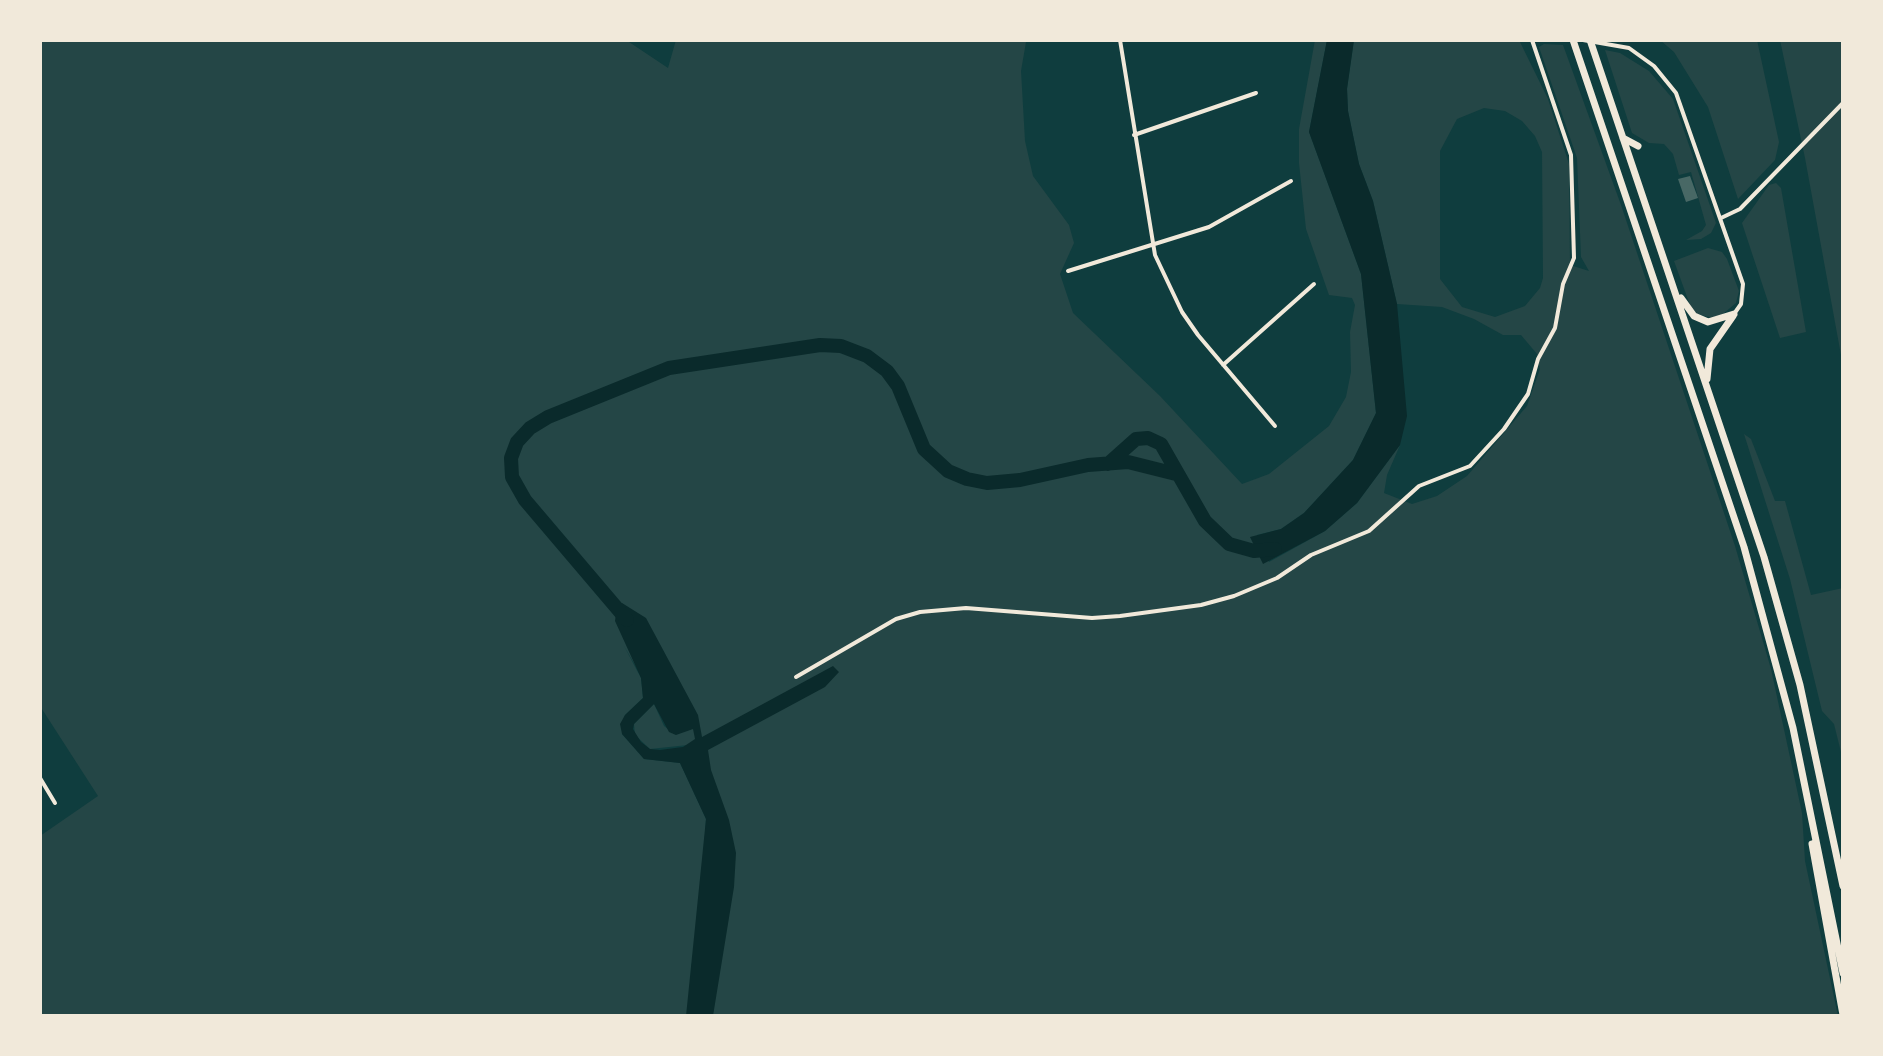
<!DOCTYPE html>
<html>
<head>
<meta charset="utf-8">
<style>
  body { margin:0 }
  #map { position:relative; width:1883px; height:1056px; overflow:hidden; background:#0f3d3e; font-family:Figtree,sans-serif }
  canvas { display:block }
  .frame { position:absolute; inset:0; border:42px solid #f1e9da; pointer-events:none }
</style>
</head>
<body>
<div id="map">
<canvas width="1883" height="1056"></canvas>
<div class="frame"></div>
</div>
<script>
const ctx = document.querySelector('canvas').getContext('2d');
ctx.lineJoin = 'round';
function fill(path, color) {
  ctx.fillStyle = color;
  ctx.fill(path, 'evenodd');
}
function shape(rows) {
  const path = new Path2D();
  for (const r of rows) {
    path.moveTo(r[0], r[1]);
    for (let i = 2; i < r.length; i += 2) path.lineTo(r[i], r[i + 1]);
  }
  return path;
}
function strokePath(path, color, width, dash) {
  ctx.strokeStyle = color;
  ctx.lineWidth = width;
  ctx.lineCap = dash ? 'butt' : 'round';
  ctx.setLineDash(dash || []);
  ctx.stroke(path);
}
fill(shape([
  [40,40,626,40,668,68,676,40,1032,40,1026,42,1021,71,1025,141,1033,176,1069,225,1074,243,1060,274,1073,313,1160,396,1242,484,1269,474,1329,426,1346,397,1351,372,1350,332,1355,305,1352,298,1329,295,1306,229,1299,163,1299,129,1315,40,1327,40,1309,132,1361,274,1376,413,1353,460,1304,513,1281,529,1257,535,1269,562,1325,531,1357,503,1400,445,1387,475,1384,493,1412,504,1437,496,1467,476,1527,406,1540,369,1537,354,1521,335,1503,335,1474,319,1442,307,1397,304,1373,201,1359,164,1348,111,1347,89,1354,40,1520,42,1548,99,1569,164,1570,265,1589,271,1581,257,1577,158,1539,47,1544,44,1563,45,1621,205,1735,546,1771,669,1802,813,1805,861,1838,1016,40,1016,40,836,98,796,40,706],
  [1484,108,1505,111,1522,121,1535,136,1542,152,1543,278,1540,288,1525,306,1495,317,1462,307,1440,279,1440,151,1457,119],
  [624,646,676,735,664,726,654,704,634,724,635,735,650,749,688,745,728,850,691,970,701,896,706,819,680,763,644,759,622,734,625,715,643,698,641,678],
  [1660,40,1757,40,1779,142,1775,160,1738,199,1708,107,1674,52],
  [1780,40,1843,40,1843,366,1805,158],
  [1605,50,1620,53,1649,71,1673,99,1716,223,1711,233,1701,239,1686,240,1702,231,1706,225,1691,172,1679,175,1673,154,1664,144,1649,143,1632,133],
  [1776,183,1781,188,1806,332,1780,338,1742,223,1769,185],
  [1708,248,1722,252,1727,259,1739,291,1736,303,1717,319,1697,314,1690,305,1674,261],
  [1744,434,1751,439,1775,501,1785,501,1811,595,1843,588,1843,760,1834,724,1822,711,1790,579]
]), '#244646');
fill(shape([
  [1327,40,1354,40,1347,89,1348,111,1359,164,1373,201,1397,304,1407,416,1400,445,1357,503,1325,531,1263,564,1250,537,1281,529,1304,513,1353,460,1376,413,1361,274,1309,132],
  [622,603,646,618,698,715,702,737,833,666,839,672,825,687,708,750,711,770,729,820,736,853,734,887,713,1016,686,1016,706,819,680,763,644,759,622,734,620,724,625,715,643,698,641,678,615,621,617,606],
  [654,704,669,732,676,735,693,729,695,739,683,747,660,750,650,749,641,742,633,729,634,724]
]), '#0a2a2b');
strokePath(shape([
  [1108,464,1136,439,1148,438,1161,444,1205,521,1229,544,1254,551,1275,549],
  [627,620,525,500,512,477,511,458,517,442,530,428,548,417,669,368,820,345,841,346,867,356,887,371,898,386,924,449,948,471,967,479,987,483,1020,480,1088,465,1128,462,1176,474]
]), '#0a2a2b', 14);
fill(shape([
  [1690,176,1698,198,1686,202,1678,179]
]), '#486865');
strokePath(shape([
  [1120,40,1155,255,1182,312,1198,335,1275,426],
  [1583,40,1629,48,1654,66,1676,93,1743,284,1741,304,1734,314],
  [1134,135,1256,93],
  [1721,218,1740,209,1843,103],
  [1068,271,1209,227,1291,181],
  [1223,365,1314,284],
  [796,677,896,619,920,612,966,608,1092,618,1120,616,1201,605,1234,596,1277,578,1311,555,1369,531,1419,486,1470,466,1504,429,1528,394,1538,359,1555,328,1563,284,1574,258,1571,155,1532,40],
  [40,778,55,803]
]), '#f1e9da', 4);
strokePath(shape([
  [1573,40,1744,547,1793,728,1843,973],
  [1590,40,1764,557,1800,685,1843,886],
  [1623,138,1638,146],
  [1681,298,1694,316,1708,322,1734,314],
  [1707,379,1710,349,1733,316],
  [1812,844,1843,1015]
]), '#f1e9da', 7);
</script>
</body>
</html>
